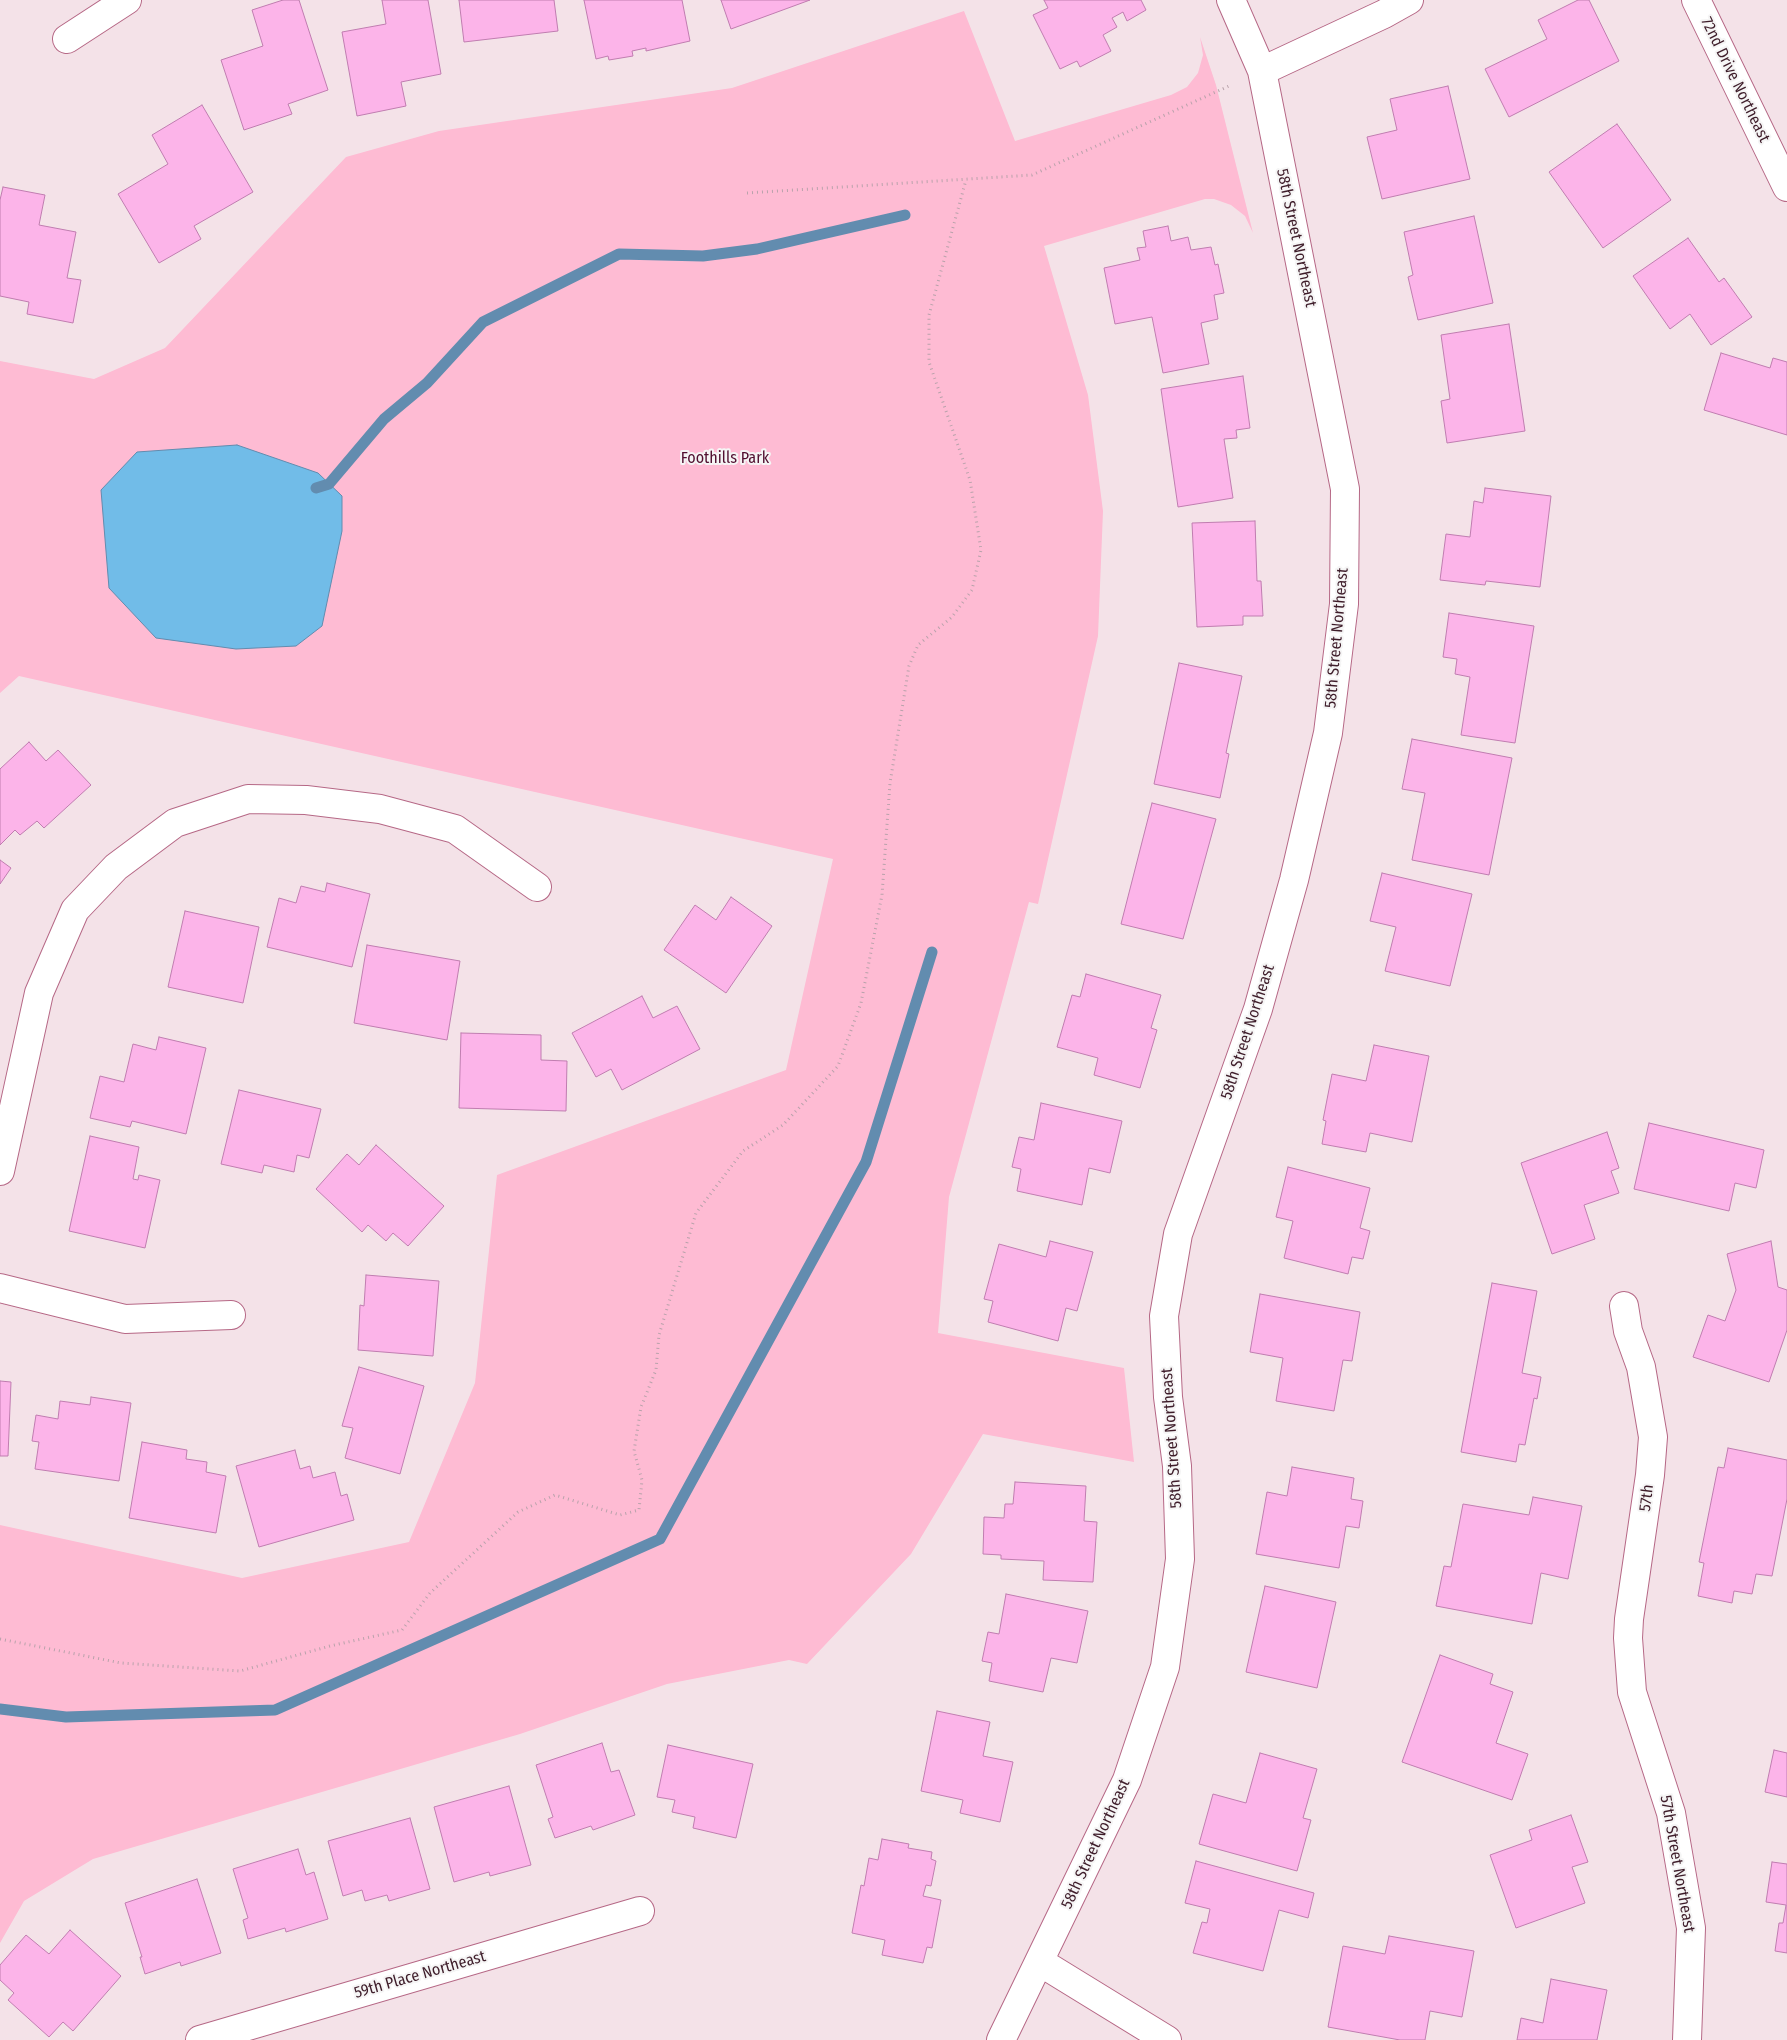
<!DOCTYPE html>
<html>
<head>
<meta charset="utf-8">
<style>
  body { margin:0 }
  canvas { display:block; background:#f4e2e8 }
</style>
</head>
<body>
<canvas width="1787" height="2040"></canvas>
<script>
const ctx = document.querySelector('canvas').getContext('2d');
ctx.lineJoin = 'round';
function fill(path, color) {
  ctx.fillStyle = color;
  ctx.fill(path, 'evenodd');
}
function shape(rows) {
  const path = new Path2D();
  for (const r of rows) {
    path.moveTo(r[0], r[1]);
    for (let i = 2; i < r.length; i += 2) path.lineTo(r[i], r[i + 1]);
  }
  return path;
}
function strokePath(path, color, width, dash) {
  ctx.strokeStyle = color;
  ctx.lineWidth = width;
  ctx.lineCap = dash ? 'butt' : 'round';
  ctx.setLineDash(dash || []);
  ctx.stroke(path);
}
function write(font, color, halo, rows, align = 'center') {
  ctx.font = font + ' "Fira Sans Condensed",sans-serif';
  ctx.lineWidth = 4;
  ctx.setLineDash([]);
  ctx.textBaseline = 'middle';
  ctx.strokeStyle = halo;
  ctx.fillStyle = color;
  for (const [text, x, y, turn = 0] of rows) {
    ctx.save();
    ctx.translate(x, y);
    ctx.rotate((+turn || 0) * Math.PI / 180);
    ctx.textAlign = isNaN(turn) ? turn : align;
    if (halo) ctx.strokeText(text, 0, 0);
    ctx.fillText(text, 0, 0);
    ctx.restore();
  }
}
fill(shape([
  [964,11,1015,141,1171,95,1187,87,1198,73,1203,55,1200,37,1216,85,1253,233,1245,216,1231,205,1214,199,1205,199,1044,246,1088,395,1103,511,1098,636,1038,904,1029,902,949,1197,938,1333,1124,1368,1134,1462,983,1434,911,1554,807,1664,789,1660,667,1684,520,1734,93,1859,24,1901,0,1943,0,1525,242,1578,409,1542,475,1383,497,1175,786,1070,833,859,19,676,0,693,0,361,94,379,165,348,346,157,439,131,732,88]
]), '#febbd3');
const water = shape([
  [237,445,318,473,342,496,342,531,322,626,296,646,236,649,156,638,109,588,101,490,137,452,237,445]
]);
fill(water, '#71bce8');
strokePath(water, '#628caf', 1);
strokePath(shape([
  [316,488,329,484,384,419,427,383,483,322,619,254,703,256,757,249,905,215],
  [0,1709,66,1717,275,1710,660,1539,866,1162,932,952]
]), '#628caf', 11);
const building = shape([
  [283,0,299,0,328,90,288,104,292,114,244,130,221,60,263,46,252,10,283,0],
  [382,0,428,0,441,74,401,82,406,106,357,116,342,32,386,24,382,0],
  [459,0,554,0,558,31,464,42,459,0],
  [584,0,682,0,690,41,646,51,646,48,632,51,633,56,609,60,608,56,596,59,584,0],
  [721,0,810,0,731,29,721,0],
  [1044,0,1141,0,1146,10,1127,21,1123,12,1112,18,1117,27,1103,35,1111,51,1080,67,1077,61,1060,69,1033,15,1048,8,1044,0],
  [1578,0,1589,0,1619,61,1509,117,1485,69,1547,39,1538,20,1578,0],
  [1448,86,1470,179,1382,199,1367,137,1397,130,1390,99,1448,86],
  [202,105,253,192,194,226,201,239,159,263,118,194,168,164,152,135,202,105],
  [1617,124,1671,200,1603,248,1549,172,1617,124],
  [3,187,45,195,39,225,76,232,67,278,81,280,73,323,27,314,29,302,0,296,0,200,3,187],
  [1474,216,1493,303,1418,320,1408,277,1413,275,1404,232,1474,216],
  [1168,226,1171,241,1188,237,1191,250,1211,247,1215,265,1218,264,1224,293,1214,295,1218,319,1201,323,1209,364,1163,373,1152,317,1115,324,1104,268,1140,260,1137,248,1146,247,1143,231,1168,226],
  [1688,238,1719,282,1724,278,1752,317,1711,345,1690,314,1670,329,1633,276,1688,238],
  [1509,324,1525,431,1447,443,1441,401,1450,399,1441,335,1509,324],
  [1721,353,1770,368,1773,358,1787,362,1787,435,1704,410,1721,353],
  [1243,376,1250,428,1236,430,1237,438,1224,439,1233,498,1178,507,1161,389,1243,376],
  [1485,488,1551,496,1540,587,1486,581,1485,585,1440,580,1446,534,1470,537,1474,501,1483,503,1485,488],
  [1255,521,1257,581,1261,581,1263,616,1243,616,1243,625,1197,627,1192,523,1255,521],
  [1449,613,1534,626,1515,743,1461,735,1470,677,1455,674,1457,659,1443,657,1449,613],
  [1179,663,1242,676,1226,753,1229,754,1220,798,1154,784,1179,663],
  [1412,739,1512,758,1489,875,1412,860,1425,793,1402,789,1412,739],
  [29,742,46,761,58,750,91,785,44,828,37,821,20,835,15,830,0,845,0,769,29,742],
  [1152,803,1216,819,1183,939,1121,924,1152,803],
  [0,860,11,868,0,884,0,860],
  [1382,873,1472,894,1450,986,1385,971,1396,927,1370,921,1382,873],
  [327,883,370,894,352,967,267,947,279,898,296,903,301,886,325,892,327,883],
  [731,897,772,926,726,993,664,950,695,905,716,920,731,897],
  [185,911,259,927,243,1003,168,987,185,911],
  [367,945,460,961,447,1040,354,1023,367,945],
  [1086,974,1161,995,1151,1028,1157,1030,1140,1088,1094,1075,1098,1058,1057,1047,1072,995,1080,997,1086,974],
  [642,996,653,1018,677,1006,700,1049,622,1090,611,1069,596,1077,572,1033,642,996],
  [461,1033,541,1035,541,1060,567,1061,566,1111,459,1108,461,1033],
  [159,1037,206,1048,186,1134,132,1121,130,1127,90,1118,100,1076,124,1082,133,1044,156,1050,159,1037],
  [1374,1045,1429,1056,1412,1142,1370,1133,1366,1152,1322,1144,1326,1121,1323,1120,1332,1074,1366,1081,1374,1045],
  [239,1090,321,1109,309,1158,297,1155,294,1172,264,1165,262,1173,221,1164,239,1090],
  [1041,1103,1122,1121,1110,1173,1089,1168,1082,1205,1017,1191,1021,1169,1012,1167,1019,1137,1034,1140,1041,1103],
  [1649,1123,1764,1150,1756,1188,1735,1183,1729,1211,1634,1189,1649,1123],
  [1607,1132,1619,1168,1611,1171,1619,1193,1584,1205,1595,1239,1552,1254,1521,1163,1607,1132],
  [90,1136,139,1147,133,1179,138,1180,139,1175,160,1180,145,1248,69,1231,90,1136],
  [376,1145,444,1206,408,1246,393,1233,386,1241,368,1225,362,1232,316,1189,347,1154,359,1165,376,1145],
  [1288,1167,1370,1188,1360,1228,1370,1231,1363,1259,1352,1257,1348,1274,1284,1258,1293,1221,1276,1217,1288,1167],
  [1050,1241,1093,1252,1077,1311,1066,1308,1058,1341,988,1322,993,1301,984,1299,999,1244,1046,1257,1050,1241],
  [1771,1241,1778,1287,1787,1290,1787,1330,1769,1382,1693,1357,1708,1315,1725,1321,1736,1290,1727,1254,1771,1241],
  [366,1275,439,1281,433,1356,358,1350,360,1305,364,1306,366,1275],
  [1492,1283,1537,1291,1522,1373,1541,1377,1537,1399,1534,1398,1525,1445,1519,1444,1516,1462,1461,1452,1492,1283],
  [1260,1294,1360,1312,1352,1361,1343,1360,1334,1411,1276,1401,1283,1358,1250,1352,1260,1294],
  [359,1367,424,1386,400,1474,345,1458,353,1428,342,1426,359,1367],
  [0,1381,11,1382,8,1456,0,1456,0,1381],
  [91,1397,131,1403,119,1481,35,1469,39,1442,32,1441,36,1415,58,1419,60,1401,90,1405,91,1397],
  [142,1442,187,1450,186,1459,207,1462,206,1472,226,1476,216,1533,129,1518,142,1442],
  [1728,1448,1787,1460,1787,1499,1772,1576,1756,1574,1752,1594,1734,1591,1732,1603,1698,1596,1704,1563,1699,1562,1718,1467,1724,1468,1728,1448],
  [295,1450,300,1469,310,1466,313,1478,335,1472,341,1496,347,1494,354,1520,259,1547,236,1466,295,1450],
  [1292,1467,1354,1478,1351,1499,1363,1501,1359,1528,1346,1526,1339,1568,1256,1554,1267,1492,1287,1496,1292,1467],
  [1015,1482,1086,1486,1084,1521,1097,1522,1093,1582,1043,1580,1044,1561,1001,1559,1001,1555,983,1554,984,1517,1004,1518,1005,1504,1013,1504,1015,1482],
  [1533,1497,1582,1506,1568,1579,1541,1573,1532,1624,1436,1606,1444,1566,1451,1567,1463,1504,1529,1515,1533,1497],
  [1265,1586,1336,1602,1317,1688,1246,1672,1265,1586],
  [1006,1594,1088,1611,1077,1663,1051,1658,1043,1692,989,1681,992,1663,982,1661,988,1632,999,1634,1006,1594],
  [1440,1655,1493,1674,1490,1684,1513,1692,1496,1743,1528,1754,1512,1800,1402,1762,1440,1655],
  [937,1711,990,1722,983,1756,1013,1762,1000,1822,960,1813,963,1800,921,1791,937,1711],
  [602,1743,611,1772,619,1770,635,1815,593,1830,591,1826,555,1838,548,1819,553,1817,536,1765,602,1743],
  [668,1745,753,1764,736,1838,693,1828,695,1817,672,1812,675,1800,657,1797,668,1745],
  [1774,1750,1787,1753,1787,1797,1765,1792,1774,1750],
  [1260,1753,1317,1769,1303,1818,1311,1820,1297,1871,1199,1844,1213,1794,1246,1803,1260,1753],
  [509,1786,531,1865,490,1876,489,1872,454,1882,434,1807,509,1786],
  [1571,1815,1588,1862,1572,1867,1585,1903,1516,1928,1490,1855,1532,1840,1529,1830,1571,1815],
  [410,1818,430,1889,389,1901,387,1895,365,1901,362,1890,343,1896,328,1841,410,1818],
  [882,1839,909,1844,908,1848,932,1852,931,1859,936,1861,931,1886,926,1885,923,1896,941,1900,932,1948,927,1947,923,1963,882,1955,885,1940,852,1933,861,1885,864,1886,869,1858,878,1860,882,1839],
  [298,1849,306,1875,314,1872,328,1919,286,1932,285,1928,248,1939,243,1920,248,1918,233,1869,298,1849],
  [1196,1861,1314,1893,1308,1918,1279,1910,1263,1971,1193,1953,1202,1922,1207,1923,1210,1909,1185,1903,1196,1861],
  [1772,1862,1787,1864,1787,1953,1775,1951,1779,1923,1783,1923,1786,1905,1766,1902,1772,1862],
  [197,1879,221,1953,181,1966,180,1962,145,1974,140,1957,142,1957,125,1903,197,1879],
  [70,1930,121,1976,73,2031,63,2022,49,2037,8,2000,14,1993,0,1980,0,1965,26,1935,49,1954,70,1930],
  [1389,1936,1474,1951,1462,2017,1430,2011,1425,2040,1400,2040,1328,2027,1343,1946,1385,1954,1389,1936],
  [1551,1979,1607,1990,1597,2040,1517,2040,1521,2018,1543,2023,1551,1979]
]);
fill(building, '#fcb4e9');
strokePath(building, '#c07db0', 1);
const street = shape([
  [1696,0,1787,187],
  [67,39,127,0],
  [1262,71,1384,14,1409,0],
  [0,1171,39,993,75,910,116,867,175,823,248,799,306,800,380,809,455,829,537,887],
  [0,1288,125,1319,231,1315],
  [1624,1306,1628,1331,1641,1367,1653,1437,1650,1475,1629,1619,1628,1638,1632,1692,1671,1813,1691,1928,1687,2040],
  [1040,1962,1167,2040],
  [200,2040,640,1911],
  [1001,2040,1127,1780,1165,1667,1180,1559,1177,1466,1168,1397,1164,1316,1178,1234,1258,1009,1294,880,1328,733,1344,604,1345,489,1262,71,1231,0]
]);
strokePath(street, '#b66886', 30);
strokePath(shape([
  [747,193,1032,175,1229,86],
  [0,1639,121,1663,240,1671,330,1646,402,1630,430,1593,518,1512,555,1495,620,1515,639,1510,642,1480,634,1451,641,1407,656,1370,659,1335,696,1213,743,1151,783,1125,838,1066,861,1003,882,895,890,783,909,666,918,645,952,617,972,590,981,550,970,480,929,362,929,315,966,180]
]), '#b9a2ab', 3, [1, 4]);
strokePath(street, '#fff', 28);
write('16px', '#3e1d2a', '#f5f5f5', [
  ["72nd Drive Northeast",1735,80,64],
  ["58th Street Northeast",1296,238,78],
  ["58th Street Northeast",1337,638,-85],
  ["58th Street Northeast",1248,1032,-72],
  ["58th Street Northeast",1172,1438,-94],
  ["57th",1647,1498,-83],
  ["58th Street Northeast",1096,1844,-65],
  ["57th Street Northeast",1677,1864,80],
  ["59th Place Northeast",420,1975,-16]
]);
write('16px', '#520f30', '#f5f5f5', [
  ["Foothills Park",725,459]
]);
</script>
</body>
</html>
